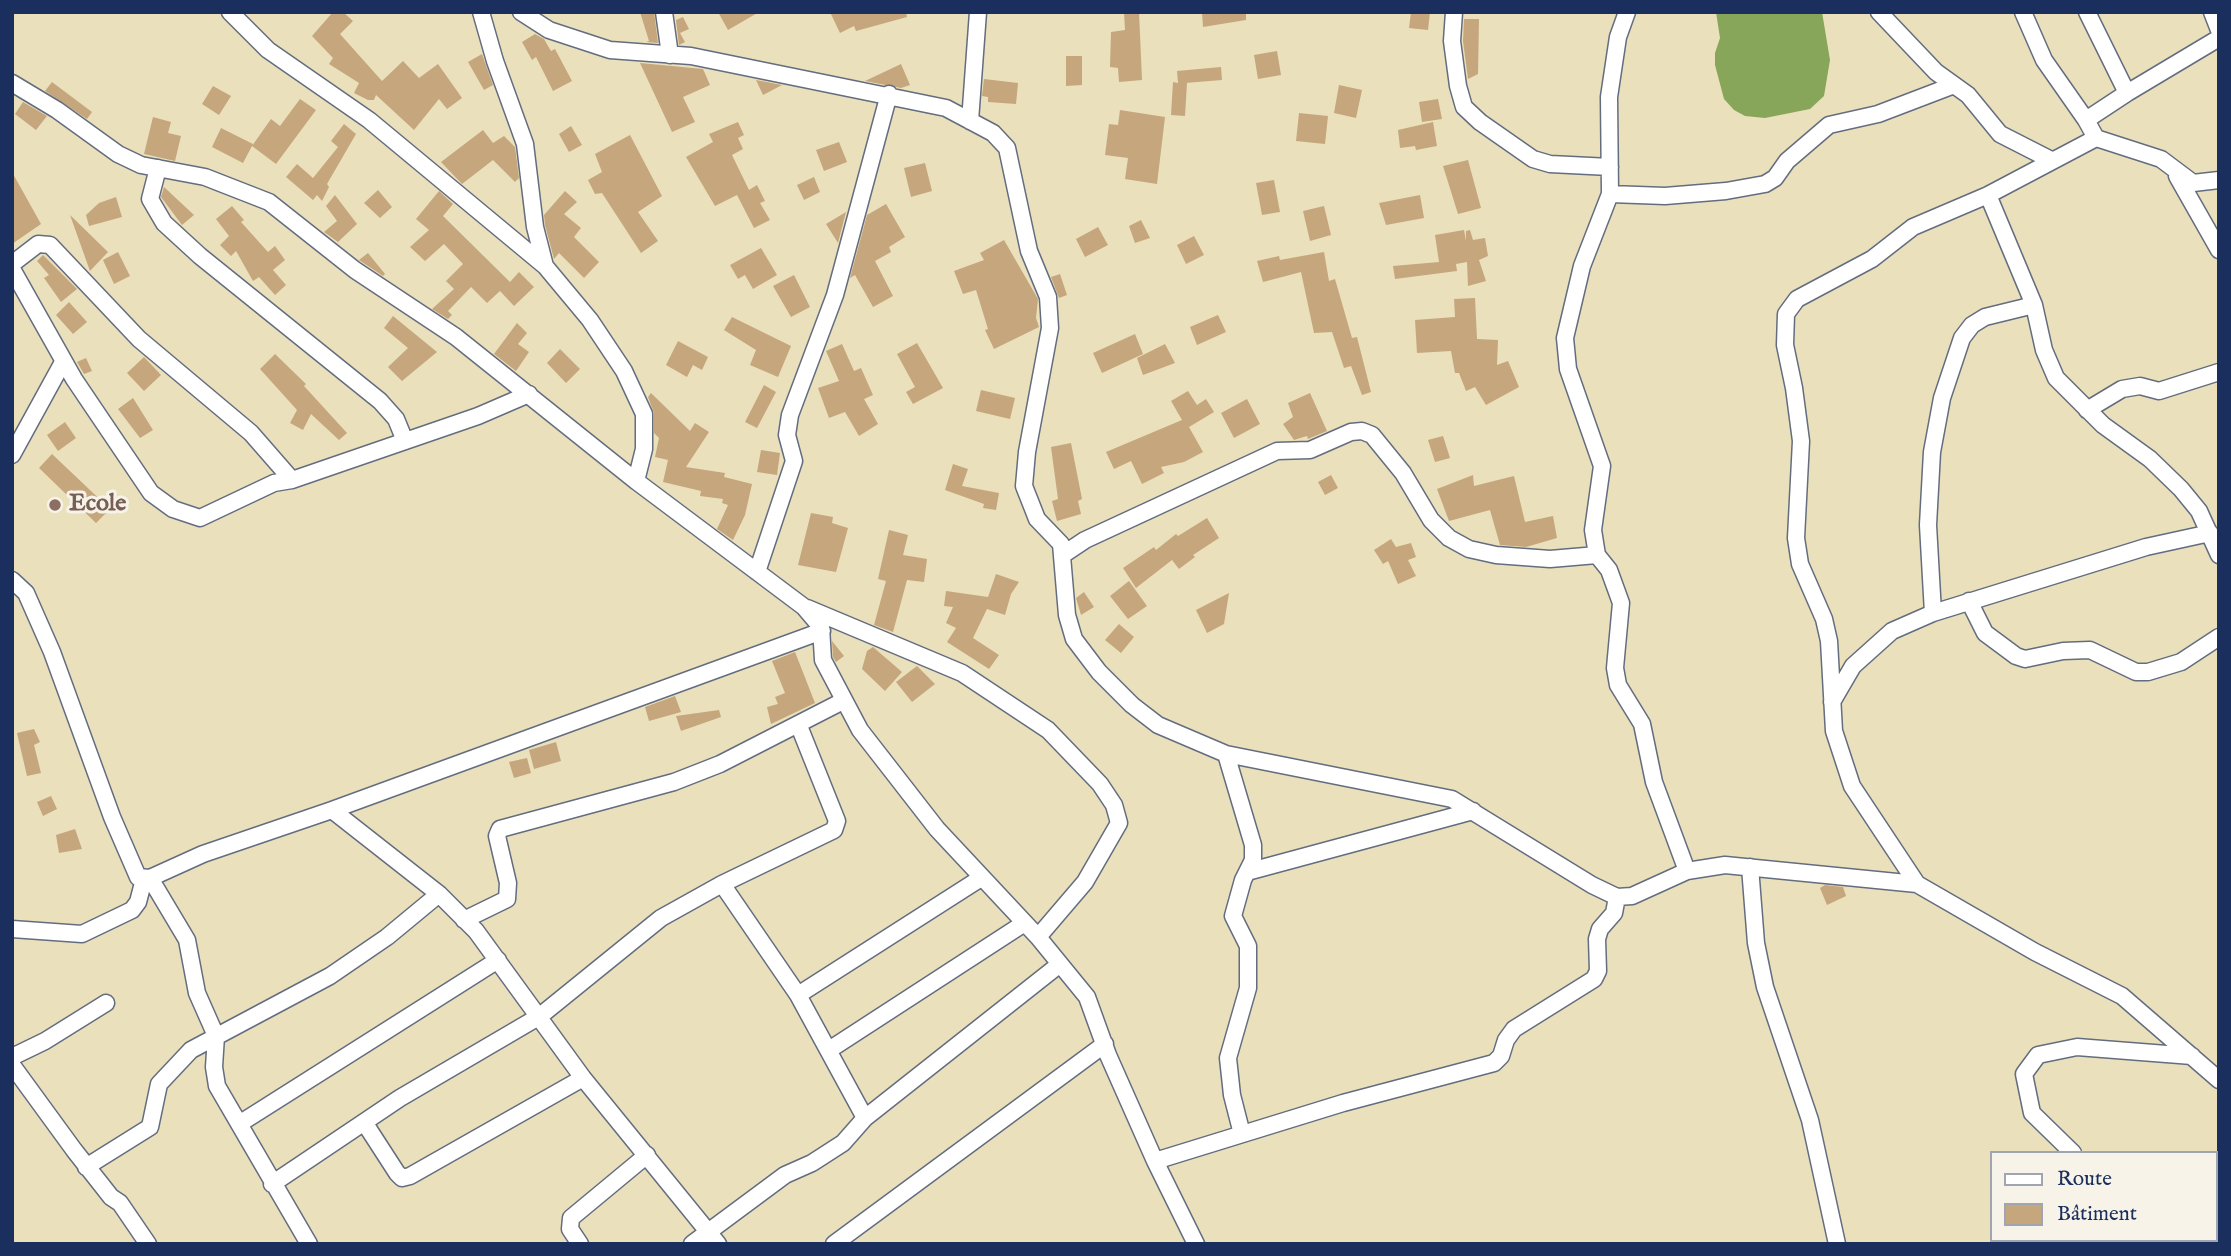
<!DOCTYPE html>
<html>
<head>
<meta charset="utf-8">
<style>
  body { margin:0 }
  #map { position:relative; width:2231px; height:1256px; overflow:hidden; background:#eae0bc; font-family:"IM FELL English",serif }
  canvas { display:block }
  .frame { position:absolute; inset:0; border:14px solid #1b2f5e; pointer-events:none }
  .legend { position:absolute; left:1990px; top:1151px; width:228px; height:91px; box-sizing:border-box; background:#f7f3e8; border:2px solid #9fa5b1; margin:0; padding:9px 12px; list-style:none; font-size:21px; color:#1b2f5e }
  .legend li { display:flex; align-items:center; gap:14px; height:35px }
  .legend b { width:35px; border:2px solid #9fa5b1 }
</style>
</head>
<body>
<div id="map">
<canvas width="2231" height="1256"></canvas>
<div class="frame"></div>
<ul class="legend">
<li><b style="height:9px;background:#fff"></b>Route</li>
<li><b style="height:19px;background:#c6a67c"></b>Bâtiment</li>
</ul>
</div>
<script>
const ctx = document.querySelector('canvas').getContext('2d');
ctx.lineJoin = 'round';
function fill(path, color) {
  ctx.fillStyle = color;
  ctx.fill(path, 'evenodd');
}
function shape(rows) {
  const path = new Path2D();
  for (const r of rows) {
    path.moveTo(r[0], r[1]);
    for (let i = 2; i < r.length; i += 2) path.lineTo(r[i], r[i + 1]);
  }
  return path;
}
function strokePath(path, color, width, dash) {
  ctx.strokeStyle = color;
  ctx.lineWidth = width;
  ctx.lineCap = dash ? 'butt' : 'round';
  ctx.setLineDash(dash || []);
  ctx.stroke(path);
}
function write(font, color, halo, rows, align = 'center') {
  ctx.font = font + ' "IM FELL English",serif';
  ctx.lineWidth = 6;
  ctx.setLineDash([]);
  ctx.textBaseline = 'middle';
  ctx.strokeStyle = halo;
  ctx.fillStyle = color;
  for (const [text, x, y, turn = 0] of rows) {
    ctx.save();
    ctx.translate(x, y);
    ctx.rotate((+turn || 0) * Math.PI / 180);
    ctx.textAlign = isNaN(turn) ? turn : align;
    if (halo) ctx.strokeText(text, 0, 0);
    ctx.fillText(text, 0, 0);
    ctx.restore();
  }
}
fill(shape([
  [1716,12,1822,12,1830,60,1824,96,1810,109,1765,118,1745,116,1734,110,1724,99,1715,65,1715,53,1720,38]
]), '#88a659');
fill(shape([
  [333,12,343,12,353,21,340,34,382,81,403,61,419,78,438,64,462,98,447,109,439,99,414,130,376,95,374,100,368,100,354,93,359,83,329,64,333,58,312,36],
  [640,12,654,12,658,43,646,42,649,41],
  [718,12,759,12,728,30],
  [830,12,906,12,907,17,856,31,854,26,840,33],
  [1124,12,1139,12,1142,80,1119,82,1118,68,1110,67,1111,32,1125,30],
  [1202,12,1246,12,1246,20,1203,27],
  [1411,12,1430,12,1428,30,1409,28],
  [683,17,689,29,680,33,685,42,679,45,676,20],
  [1464,19,1479,19,1478,74,1468,79,1463,41],
  [535,34,544,39,551,51,555,49,572,81,553,91,536,57,532,60,522,42],
  [1277,51,1281,75,1258,79,1254,55],
  [482,54,493,85,484,90,468,62],
  [1066,56,1082,56,1082,85,1066,86],
  [640,63,703,69,710,85,683,97,695,122,672,132],
  [901,64,910,85,901,88,865,81],
  [1221,67,1222,80,1185,83,1187,83,1185,116,1171,115,1173,82,1178,83,1177,71],
  [984,79,1018,83,1016,104,988,102,988,97,982,96],
  [756,80,782,85,763,95],
  [52,82,92,112,87,119,45,91],
  [1339,85,1362,90,1356,118,1334,113],
  [213,86,231,96,219,115,202,104],
  [300,99,316,110,276,164,252,146,271,119,280,126],
  [1438,99,1442,119,1422,122,1419,102],
  [23,102,47,116,36,130,15,114],
  [1120,110,1165,117,1157,184,1125,179,1128,158,1105,155,1109,124,1118,125],
  [1299,113,1328,116,1325,144,1296,141],
  [153,117,171,122,168,133,181,136,175,161,144,154],
  [738,122,744,135,738,138,743,149,732,155,749,190,757,185,765,201,760,203,770,220,754,228,737,195,715,206,686,157,713,142,709,134],
  [1433,122,1437,146,1416,150,1415,146,1400,148,1398,130],
  [344,124,356,134,327,184,329,187,322,201,317,195,313,200,286,177,297,164,313,178,338,147,331,141],
  [571,126,582,145,569,152,559,134],
  [221,128,253,144,243,163,212,147],
  [483,130,493,143,504,136,515,147,519,178,515,182,493,160,462,184,441,162],
  [630,135,662,196,638,212,658,241,641,253,602,193,595,194,588,180,602,172,595,154],
  [839,142,847,162,824,171,816,150],
  [1468,160,1481,208,1458,214,1443,166],
  [925,163,932,191,911,197,904,168],
  [12,172,41,224,12,244],
  [814,177,820,192,804,200,797,185],
  [1274,180,1280,212,1262,215,1256,183],
  [164,187,194,215,182,225,161,197],
  [378,190,392,207,380,218,364,203],
  [439,191,453,204,443,216,510,282,519,272,534,287,514,306,500,291,487,303,471,287,448,311,452,315,448,319,432,309,454,289,446,281,463,264,444,244,425,261,410,247,429,230,416,219],
  [565,191,577,202,564,214,581,228,574,237,599,262,584,278,559,253,554,259,545,225,544,215],
  [335,195,357,224,338,242,324,232,337,221,326,206],
  [1420,195,1424,218,1386,225,1379,203],
  [116,197,122,217,89,226,86,215,99,203],
  [886,204,905,237,889,247,891,252,875,261,893,296,873,307,855,275,850,278,867,215],
  [232,206,244,220,241,222,268,252,275,246,285,260,273,270,286,285,275,295,259,277,253,281,236,251,231,256,220,245,229,236,216,219],
  [1324,206,1331,235,1310,241,1303,211],
  [846,212,838,243,826,224],
  [70,215,108,252,90,271],
  [1141,220,1150,238,1135,243,1129,226],
  [1098,227,1108,245,1085,257,1076,239],
  [1464,230,1466,241,1466,231,1470,230,1473,240,1485,238,1488,256,1479,260,1486,281,1468,286,1467,262,1456,264,1457,271,1395,279,1393,266,1439,262,1435,235],
  [1194,236,1204,255,1186,264,1177,245],
  [1004,240,1038,299,1036,318,1039,327,994,349,985,330,988,329,976,290,963,294,954,271,984,260,980,253],
  [761,248,777,275,753,289,745,275,738,279,730,265],
  [118,252,130,276,114,284,103,260],
  [1324,252,1329,281,1335,279,1352,338,1357,337,1371,392,1362,395,1351,366,1344,368,1332,332,1314,333,1301,272,1263,282,1257,261,1279,256,1280,260],
  [368,253,385,274,383,276,359,260],
  [43,255,77,289,61,302,44,278,49,275,37,261],
  [1060,274,1067,295,1059,298,1051,277],
  [794,275,810,307,791,317,773,286],
  [1475,298,1477,339,1498,340,1497,365,1508,361,1519,387,1486,405,1475,387,1466,391,1459,373,1455,373,1451,351,1417,353,1415,320,1455,317,1454,299],
  [69,302,87,322,73,334,56,315],
  [1218,315,1226,332,1197,345,1190,327],
  [393,316,437,352,402,381,388,367,408,348,384,328],
  [732,317,791,346,778,377,750,365,756,350,724,330],
  [517,323,527,333,518,344,529,352,516,371,494,354],
  [1135,334,1143,354,1102,373,1093,353],
  [678,341,708,357,702,370,693,365,687,377,666,365],
  [917,343,943,388,913,404,906,392,915,387,897,354],
  [842,344,854,371,861,368,873,395,864,399,878,424,859,436,845,412,829,418,818,388,839,381,826,351],
  [1165,344,1175,363,1143,375,1137,358],
  [560,349,580,369,566,383,547,363],
  [275,354,306,384,304,386,347,433,339,440,311,414,303,430,290,423,297,410,260,369],
  [144,357,161,375,144,391,127,373],
  [86,358,92,371,84,374,77,362],
  [764,385,776,392,757,428,745,422],
  [981,390,1015,398,1010,419,976,411],
  [1188,391,1197,405,1206,399,1214,412,1189,427,1203,452,1184,462,1161,467,1164,473,1142,484,1131,461,1114,469,1106,452,1182,420,1171,401],
  [651,393,690,431,695,423,709,432,686,467,725,473,724,477,752,484,745,515,733,540,717,529,728,505,722,503,723,499,700,496,701,491,663,482,668,460,655,457,659,438,654,433,654,413,648,397],
  [1310,393,1327,431,1308,439,1307,436,1294,440,1283,424,1293,417,1288,403],
  [133,398,153,430,140,438,118,409],
  [1247,399,1260,424,1234,438,1221,413],
  [65,422,76,438,58,451,47,435],
  [1443,436,1450,458,1435,462,1428,440],
  [1071,443,1082,499,1078,501,1081,514,1057,521,1052,501,1058,499,1051,447],
  [761,450,780,453,777,475,757,472],
  [52,454,110,509,96,523,39,468],
  [953,464,968,469,962,486,999,493,996,510,983,508,984,504,945,490],
  [1331,475,1338,488,1325,495,1318,482],
  [1473,475,1474,486,1514,476,1525,522,1553,516,1557,538,1526,547,1500,545,1490,510,1449,521,1437,489],
  [811,513,833,517,832,523,848,528,836,572,798,565],
  [1207,518,1219,538,1193,555,1195,557,1179,569,1172,560,1136,588,1123,568,1154,547,1156,550,1176,534,1178,536],
  [889,530,908,535,903,555,927,559,924,582,907,580,893,632,874,625,886,581,878,579],
  [1391,539,1396,547,1411,543,1416,557,1408,560,1416,576,1398,584,1388,561,1383,564,1374,550],
  [996,574,1019,582,1011,594,1005,615,987,609,973,638,999,655,989,669,947,642,956,628,946,623,953,607,944,606,946,591,988,597],
  [1129,581,1147,606,1128,619,1110,596],
  [1084,592,1094,607,1081,615,1076,598],
  [1229,593,1224,624,1207,633,1196,610],
  [1119,624,1134,637,1121,653,1105,640],
  [832,641,844,656,836,662,833,657],
  [873,647,902,672,885,691,862,669,867,651],
  [795,652,815,703,771,724,767,707,778,704,775,697,785,693,772,661],
  [917,666,935,684,912,702,896,682],
  [675,696,681,712,649,721,645,707],
  [719,710,721,717,681,731,676,716],
  [34,729,40,742,34,745,41,773,27,776,17,733],
  [556,742,561,761,534,769,529,750],
  [527,758,531,773,514,778,509,762],
  [51,796,57,809,43,816,37,802],
  [75,829,82,849,59,853,56,835],
  [1825,885,1843,887,1846,896,1827,905,1820,888]
]), '#c6a67c');
const minor = shape([
  [230,12,268,50,369,120,545,266],
  [481,12,495,61,525,144,535,227,545,266,590,320,624,371,644,414,644,449,636,481],
  [521,12,549,30,610,50,691,56,946,108,993,133,1007,148,1029,251,1048,297,1050,328,1027,452,1024,486,1037,519,1061,544,1067,615,1074,639,1099,672,1132,705,1158,725,1226,754,1452,799,1592,885,1617,897,1632,896,1687,871,1725,865,1917,884,2035,952,2122,996,2219,1080],
  [664,12,670,55],
  [1454,12,1452,41,1458,86,1464,107,1480,122,1533,159,1550,164,1610,167],
  [1879,12,1936,72,1968,95,2000,134,2051,160],
  [2023,12,2044,60,2086,120],
  [2212,12,2219,30],
  [12,83,57,110,118,154,141,165,205,177,269,202,355,270,456,337,636,481,804,607,821,627,823,660,860,730,937,829,1038,937,1087,997,1108,1055,1155,1161,1196,1244],
  [2127,93,2219,38],
  [970,121,978,12],
  [2096,138,2161,159,2193,183,2219,180],
  [158,168,150,199,164,223,200,256,380,401,396,419,405,441],
  [2177,176,2219,250],
  [1610,194,1609,97,1618,37,1627,12],
  [1988,195,2034,305,2044,350,2056,378,2103,425,2150,459,2181,489,2199,511,2219,555],
  [12,264,38,244,50,245,139,339,251,433,292,480,478,416,529,394],
  [12,269,74,379,151,493,173,509,200,518,274,483,292,480],
  [2087,410,2122,389,2140,386,2159,391,2219,372],
  [12,455,63,362],
  [1064,554,1085,540,1277,451,1310,450,1351,432,1362,431,1372,435,1403,473,1431,520,1449,538,1469,549,1496,555,1550,559,1597,555],
  [757,572,794,461,787,435,790,415,835,295,889,94],
  [12,580,26,593,52,652,112,817,138,877,150,878,203,854,332,810,439,894,476,931,583,1078,718,1244],
  [1969,601,1985,633,2016,656,2025,659,2063,651,2090,650,2136,672,2148,672,2181,662,2219,637],
  [807,608,962,673,1048,730,1100,784,1114,805,1119,823,1085,882,1038,937],
  [1933,613,1928,525,1932,452,1942,398,1962,338,1972,325,1985,317,2034,305],
  [1832,702,1853,666,1892,631,1933,613,2146,547,2210,533],
  [1226,754,1253,845,1253,860,1243,880,1233,916,1248,946,1248,988,1228,1058,1232,1095,1242,1134],
  [332,810,822,631],
  [1750,867,1756,943,1765,987,1810,1120,1837,1244],
  [1687,871,1654,782,1642,724,1618,685,1615,668,1621,603,1609,570,1597,555,1593,530,1602,466,1568,369,1565,338,1582,266,1610,194,1665,196,1726,191,1765,184,1775,178,1787,161,1829,125,1878,114,1954,85],
  [1247,872,1473,811],
  [150,878,187,940,197,993,216,1036,214,1067,217,1086,309,1244],
  [722,884,798,995,865,1118],
  [1917,884,1852,786,1834,731,1829,641,1824,619,1800,564,1796,538,1801,441,1794,388,1785,345,1786,314,1797,299,1872,259,1913,227,1988,195,2096,138,2086,120,2127,93,2087,12],
  [464,920,507,899,508,883,497,836,500,829,674,782,720,764,843,701],
  [12,929,82,934,132,910,138,902,144,879],
  [798,995,981,878],
  [829,1050,1023,924],
  [12,1057,45,1041,106,1003],
  [12,1065,74,1150,111,1197,120,1203,148,1244],
  [364,1122,397,1173,402,1178,410,1176,583,1078],
  [239,1124,498,960],
  [2073,1153,2032,1113,2024,1074,2038,1055,2077,1047,2192,1056],
  [1155,1161,1343,1103,1494,1063,1501,1056,1506,1040,1514,1029,1594,979,1598,971,1597,939,1600,929,1614,913,1617,897],
  [86,1167,150,1127,159,1084,191,1050,330,976,387,937,439,894],
  [272,1184,400,1098,540,1016,661,918,722,884,834,830,837,821,799,726],
  [580,1244,570,1229,571,1218,647,1155],
  [692,1244,785,1175,812,1163,843,1143,865,1118,1060,964],
  [834,1244,1105,1044],
  [2057,1244,2060,1240]
]);
strokePath(minor, '#636d7f', 19);
strokePath(minor, '#fff', 16);
for (const [x, y, r, color] of [
  [55,505,7,"#8d6e63"]
]) {
  const dot = new Path2D();
  dot.arc(x, y, r, 0, 2 * Math.PI);
  ctx.fillStyle = color;
  ctx.fill(dot);
  strokePath(dot, '#f7f3e8', 2.5);
}
write('bold 24px', '#785e54', '#f7f3e8', [
  ["Ecole",69,505]
], 'left');
</script>
</body>
</html>
